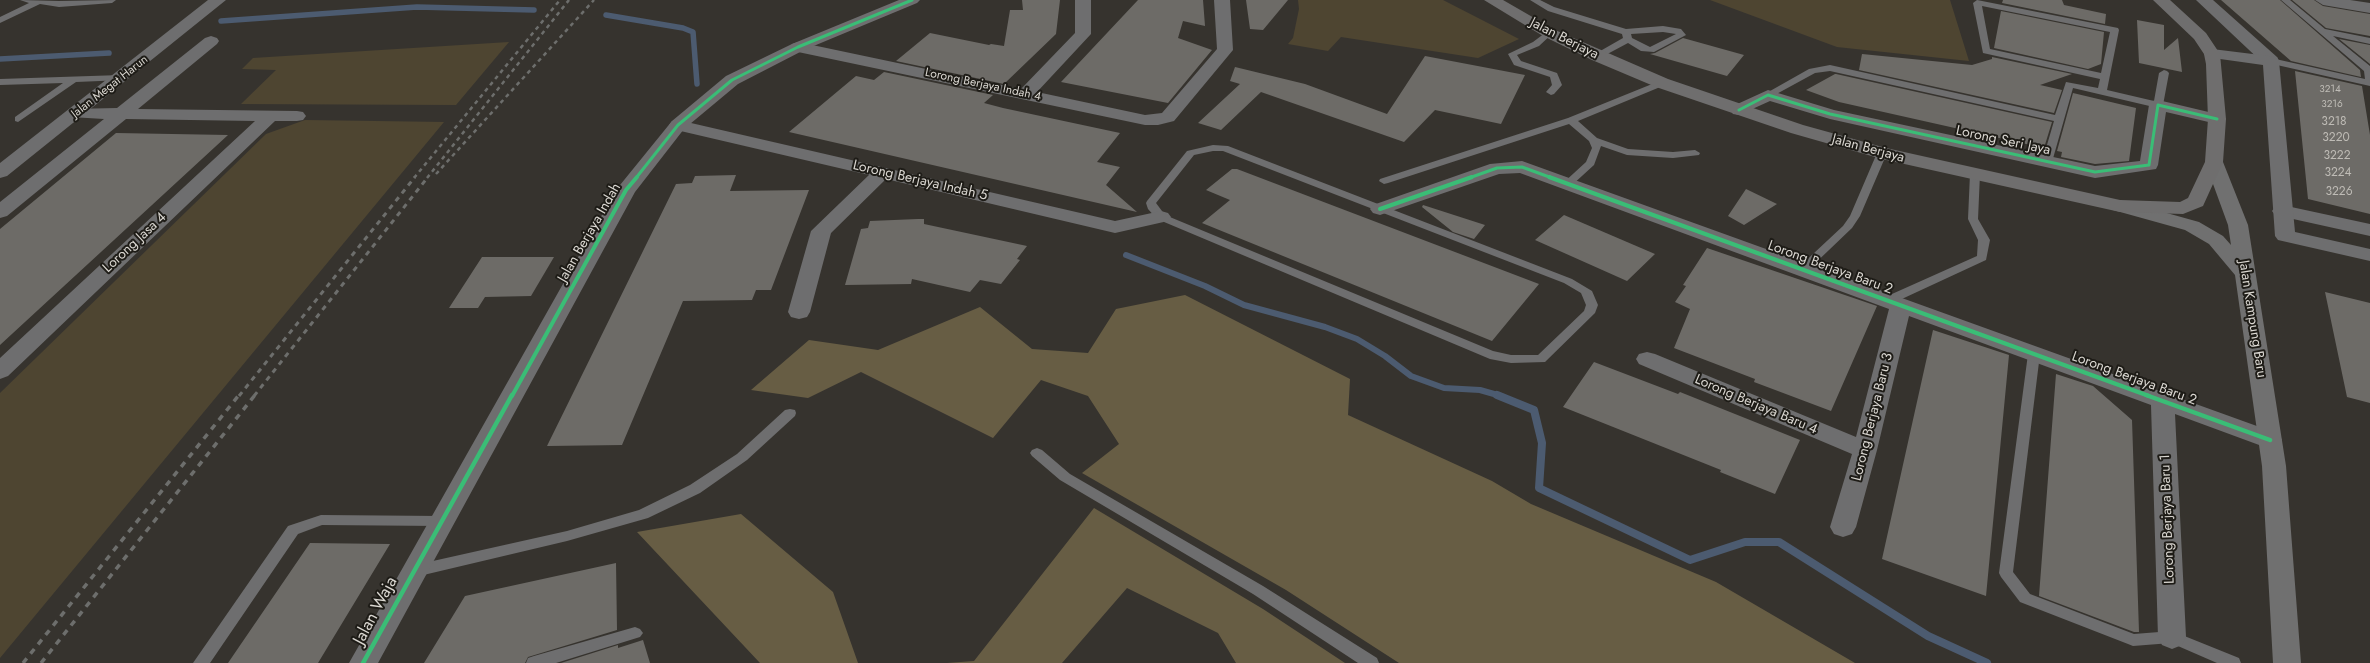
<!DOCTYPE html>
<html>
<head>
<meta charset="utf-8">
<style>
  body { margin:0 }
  canvas { display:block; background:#36332e }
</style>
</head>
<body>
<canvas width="2370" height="663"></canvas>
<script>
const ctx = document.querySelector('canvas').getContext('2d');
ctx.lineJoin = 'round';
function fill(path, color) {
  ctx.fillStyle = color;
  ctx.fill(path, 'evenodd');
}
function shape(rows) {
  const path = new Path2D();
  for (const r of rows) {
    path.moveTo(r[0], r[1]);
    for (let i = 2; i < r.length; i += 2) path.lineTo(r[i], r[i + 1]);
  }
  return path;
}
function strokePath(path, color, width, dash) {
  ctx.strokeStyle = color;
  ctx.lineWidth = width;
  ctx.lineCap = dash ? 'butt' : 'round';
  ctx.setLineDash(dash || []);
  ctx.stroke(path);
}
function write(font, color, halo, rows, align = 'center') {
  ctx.font = font + ' Jost,sans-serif';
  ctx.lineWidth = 4;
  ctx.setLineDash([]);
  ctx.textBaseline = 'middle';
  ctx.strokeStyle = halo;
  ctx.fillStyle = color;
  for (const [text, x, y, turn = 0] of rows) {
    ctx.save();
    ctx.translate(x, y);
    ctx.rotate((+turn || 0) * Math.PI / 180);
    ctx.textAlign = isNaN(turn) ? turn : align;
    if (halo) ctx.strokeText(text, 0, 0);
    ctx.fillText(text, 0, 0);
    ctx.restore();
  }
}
fill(shape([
  [1298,0,1443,0,1519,39,1478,58,1341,37,1328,51,1288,44,1293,38,1299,9],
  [1710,0,1950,0,1969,61,1837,47],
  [509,42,456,105,241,104,276,70,242,69,253,58],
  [305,120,444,122,0,658,0,393,266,134]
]), '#4e4531');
fill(shape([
  [1185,295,1350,379,1348,415,1492,481,1531,504,1716,582,1855,663,1399,663,1286,590,1082,473,1119,444,1088,396,1041,380,993,438,861,372,808,398,751,390,809,340,878,350,980,307,1032,349,1088,353,1116,309],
  [1094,508,1263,609,1345,663,1236,663,1218,633,1127,588,1062,663,947,663,974,661],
  [741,514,833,592,858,663,760,663,637,532]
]), '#675d44');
strokePath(shape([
  [606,15,683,28,693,32,697,84],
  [221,21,417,7,534,10],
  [0,59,109,53]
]), '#4c5b70', 5.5);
strokePath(shape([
  [1126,255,1205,286,1244,305,1325,327,1357,339,1385,356,1411,376,1444,388,1480,390,1501,396]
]), '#4c5b70', 6);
strokePath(shape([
  [1497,395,1534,410,1542,443,1539,488,1690,560,1745,542,1779,542,1928,636,1987,663]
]), '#4c5b70', 8);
fill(shape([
  [1022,0,1060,0,1056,34,1004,84,896,61,930,33,989,45,991,44,1004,46,1010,10,1023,10],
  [1138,0,1203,0,1205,26,1183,21,1178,38,1212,50,1168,103,1061,82],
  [1246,0,1288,0,1263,30,1250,29],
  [2003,0,2062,0,2064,5,2106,14,2105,24,2002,3],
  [2221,0,2280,0,2360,70,2361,77,2291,61],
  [2292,0,2314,0,2323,6,2370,14,2370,36,2326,28],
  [2001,11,2104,32,2101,64,2088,69,1994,48],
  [2137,20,2164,25,2164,50,2178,38,2182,72,2139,63],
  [1683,38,1744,55,1727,76,1650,54,1655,53],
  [2339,39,2370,45,2370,64],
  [1862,54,1972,65,1992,59,1992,57,2072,74,2040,85,2062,90,2054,113,1859,70],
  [1425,56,1525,75,1501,124,1435,110,1404,142,1261,92,1221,130,1198,123,1240,84,1230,81,1235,67,1305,84,1387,114],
  [2295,71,2362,86,2370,135,2370,214,2308,199],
  [884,72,993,95,984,103,1003,108,1120,133,1097,162,1120,167,1106,185,1137,212,789,132,856,76,874,80],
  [1835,74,1836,74,2052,122,2044,148,1839,102,1806,90],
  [2073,93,2136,108,2129,161,2095,164,2061,157,2062,152,2057,151],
  [116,133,228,135,0,345,0,229],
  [1232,169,1237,169,1539,284,1492,341,1202,223,1230,200,1206,190],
  [736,175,730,191,809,190,771,290,756,290,752,300,683,301,622,445,547,446,676,184,692,183,695,176],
  [1746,189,1777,204,1744,225,1728,216],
  [1423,205,1485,225,1474,239,1453,232,1422,207],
  [1564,215,1655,254,1627,281,1535,240],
  [918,219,924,219,924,224,1027,246,1017,259,1020,260,1001,284,980,280,970,292,912,279,911,284,845,285,861,229,868,228,870,221],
  [1707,248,1877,306,1831,411,1754,382,1755,379,1674,348,1690,309,1675,302,1686,286,1683,285],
  [482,257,554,257,531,296,485,297,478,308,449,308],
  [2325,292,2370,303,2370,403,2347,397],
  [1933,330,2009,355,1986,596,1882,559],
  [1594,362,1678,394,1680,392,1800,440,1775,494,1720,472,1721,470,1563,407],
  [2056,374,2093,386,2132,420,2139,632,2134,632,2039,596],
  [310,543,390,544,318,663,228,663],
  [616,563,617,630,528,657,525,663,424,663,465,596],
  [643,640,650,663,561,663,618,645,618,648]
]), '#6d6b67');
fill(shape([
  [20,0,59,1,116,0,112,3,59,7,40,4,0,23,0,17,29,3,20,0],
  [1530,0,1540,0,1554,7,1626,29,1663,26,1681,29,1686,35,1654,52,1641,51,1628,43,1598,59,1593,56,1595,54,1623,38,1622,34,1548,11,1530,0],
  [1663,32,1676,34,1650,47,1632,38,1631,34,1663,32],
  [1977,0,2118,28,2119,30,2107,90,2154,101,2159,73,2164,70,2167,71,2169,73,2163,105,2158,108,2073,88,2052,162,2047,165,2042,162,2054,121,1830,71,1815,73,1771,97,1765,97,1763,95,1809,69,1830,65,2055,115,2066,82,2098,88,2100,79,1983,53,1973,3,1977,0],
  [1982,6,2110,32,2101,73,1990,49,1982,6],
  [2281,0,2290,0,2325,29,2370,38,2370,44,2333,36,2370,66,2370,86,2268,63,2266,61,2271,58,2365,79,2364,71,2281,0],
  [1549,30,1553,33,1539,46,1517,55,1521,61,1557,73,1562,85,1554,94,1551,95,1546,92,1552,85,1550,77,1514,65,1508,54,1533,42,1549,30],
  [121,75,126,78,124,80,76,82,18,122,15,121,15,117,63,83,0,85,0,79,121,75],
  [1662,80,1667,83,1665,85,1578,121,1597,138,1628,149,1673,152,1695,150,1700,153,1699,155,1673,158,1627,155,1601,146,1594,165,1571,186,1567,187,1562,184,1586,162,1592,148,1589,141,1569,124,1388,183,1384,184,1379,181,1380,179,1568,118,1662,80],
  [1213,145,1228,146,1572,279,1592,291,1598,305,1595,313,1545,362,1511,363,1490,359,1157,219,1148,209,1146,203,1147,201,1187,151,1213,145],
  [1213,151,1223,151,1564,283,1581,293,1586,305,1584,311,1538,355,1511,355,1493,351,1165,215,1156,203,1194,155,1213,151],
  [1882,150,1887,153,1860,216,1852,228,1806,272,1798,272,1796,270,1798,268,1843,226,1850,216,1877,153,1882,150],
  [1975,171,1980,174,1978,219,1990,240,1986,260,1891,304,1883,304,1881,301,1883,298,1977,256,1978,240,1968,219,1970,174,1975,171],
  [2034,350,2040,354,2013,572,2030,594,2134,634,2172,631,2239,658,2241,663,2217,663,2171,643,2133,646,2128,644,2020,602,2001,577,1999,573,2028,354,2034,350],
  [790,409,795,410,796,413,795,416,747,460,700,493,648,518,567,541,415,577,410,575,408,571,410,567,415,565,567,531,639,510,690,485,737,454,785,410,790,409],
  [1037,448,1042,450,1070,474,1263,586,1377,658,1379,663,1358,663,1253,594,1060,480,1032,456,1030,453,1032,450,1037,448],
  [321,515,441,516,446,517,448,521,446,525,441,526,322,525,298,534,210,663,193,663,288,526,321,515],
  [635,627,640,629,643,633,640,637,556,663,526,663,528,658,534,656,635,627]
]), '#6e6e6f');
fill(shape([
  [1075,0,1091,0,1091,34,1037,92,1145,115,1162,113,1217,49,1214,0,1230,0,1233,50,1174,121,1158,125,1145,125,798,52,792,50,790,47,792,44,798,42,1021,89,1075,33,1075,0],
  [2196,0,2213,0,2277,57,2279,61,2277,65,2265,65,2196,0],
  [2315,0,2350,0,2370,3,2370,13,2323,5,2315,0],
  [211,36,217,38,219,41,217,44,138,109,297,111,303,112,306,116,303,120,297,121,275,121,8,376,0,379,0,358,255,121,126,119,7,216,0,218,0,202,104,119,71,117,68,113,71,109,117,108,205,38,211,36],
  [1768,90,1834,110,2095,166,2140,161,2149,105,2152,101,2158,100,2217,114,2223,115,2226,119,2223,123,2217,124,2166,112,2158,165,2156,169,2095,178,1830,119,1770,101,1739,115,1733,114,1730,110,1733,106,1768,90],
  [678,120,1115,221,1161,211,1168,213,1171,217,1168,221,1115,233,886,179,831,233,810,312,807,317,799,319,791,317,788,312,811,231,869,175,672,129,669,125,672,121,678,120],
  [1522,161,2279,434,2282,440,2279,446,2270,449,2175,414,2186,637,2182,645,2172,649,2162,645,2158,637,2151,405,1909,316,1877,450,1856,527,1852,534,1843,537,1834,534,1830,527,1852,454,1639,364,1636,359,1639,354,1647,352,1655,354,1856,437,1889,309,1520,173,1499,174,1380,215,1373,213,1370,209,1373,205,1490,164,1522,161],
  [2282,205,2370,224,2370,236,2275,215,2272,211,2275,207,2282,205]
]), '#6e6e6f');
fill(shape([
  [208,0,226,0,7,176,0,178,0,163,208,0],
  [899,0,920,0,917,3,804,50,738,84,684,129,635,192,378,663,349,663,616,190,672,121,726,76,792,44,899,0],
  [2212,49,2277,57,2279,61,2295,232,2370,249,2370,261,2278,240,2275,236,2263,65,2206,57,2204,54,2206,51,2212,49]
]), '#6e6e6f');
fill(shape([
  [2214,156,2221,158,2223,162,2248,225,2286,466,2301,663,2273,663,2262,466,2235,275,2209,244,2185,230,2113,210,2110,206,2113,202,2120,200,2199,222,2223,236,2231,245,2228,225,2205,162,2207,158,2214,156]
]), '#707070');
fill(shape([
  [1484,0,1503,0,1555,30,1668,79,1803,125,1886,148,2120,200,2180,202,2188,198,2205,162,2208,119,2206,64,2204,54,2194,39,2153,0,2170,0,2206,33,2220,54,2226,119,2223,162,2203,206,2183,214,2120,212,1882,159,1791,133,1656,87,1592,60,1543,36,1484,0]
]), '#6f6e6e');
strokePath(shape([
  [436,174,594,0],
  [414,178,560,0],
  [427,178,569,0]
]), '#6d6e6c', 2.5, [4, 4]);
strokePath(shape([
  [239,396,415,177],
  [254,396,428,177]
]), '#6d6e6c', 3, [5, 5]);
strokePath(shape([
  [23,663,239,395],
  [41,663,255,395]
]), '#6d6e6c', 3.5, [6, 6]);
strokePath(shape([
  [1739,110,1768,95,1830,114,2095,172,2149,165,2158,105,2217,119],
  [636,178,678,125,732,80,798,47,912,0],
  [1469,178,1497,168,1522,167,1552,178]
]), '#3abd76', 3);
strokePath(shape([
  [1549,177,2149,396],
  [1380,209,1472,177],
  [512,396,626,190,637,177]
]), '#3abd76', 4);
strokePath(shape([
  [2146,395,2270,440],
  [363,663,512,395]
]), '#3abd76', 4.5);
write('10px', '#bfbcb6', null, [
  ["3214",2330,90],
  ["3216",2332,105]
]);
write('12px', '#dad7d1', '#1e1c17', [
  ["Lorong Berjaya Indah 4",983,85,12],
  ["Jalan Megat Harun",110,87,-38]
]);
write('12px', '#bfbcb6', null, [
  ["3218",2334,122],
  ["3220",2336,138],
  ["3222",2337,156],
  ["3224",2338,173],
  ["3226",2339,192]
]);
write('14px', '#dad7d1', '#1e1c17', [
  ["Jalan Berjaya",1564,39,27],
  ["Lorong Seri Jaya",2003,141,12],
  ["Jalan Berjaya",1868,149,15],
  ["Lorong Berjaya Indah 5",920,181,13],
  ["Jalan Berjaya Indah",590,233,-60],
  ["Lorong Jasa 4",135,243,-43],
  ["Lorong Berjaya Baru 2",1830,268,20],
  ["Jalan Kampung Baru",2252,319,81],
  ["Lorong Berjaya Baru 2",2134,379,20],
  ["Lorong Berjaya Baru 4",1756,405,23],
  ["Lorong Berjaya Baru 3",1873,417,-76],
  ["Lorong Berjaya Baru 1",2168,519,-92]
]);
write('17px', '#dad7d1', '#1e1c17', [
  ["Jalan Waja",376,611,-62]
]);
</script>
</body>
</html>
